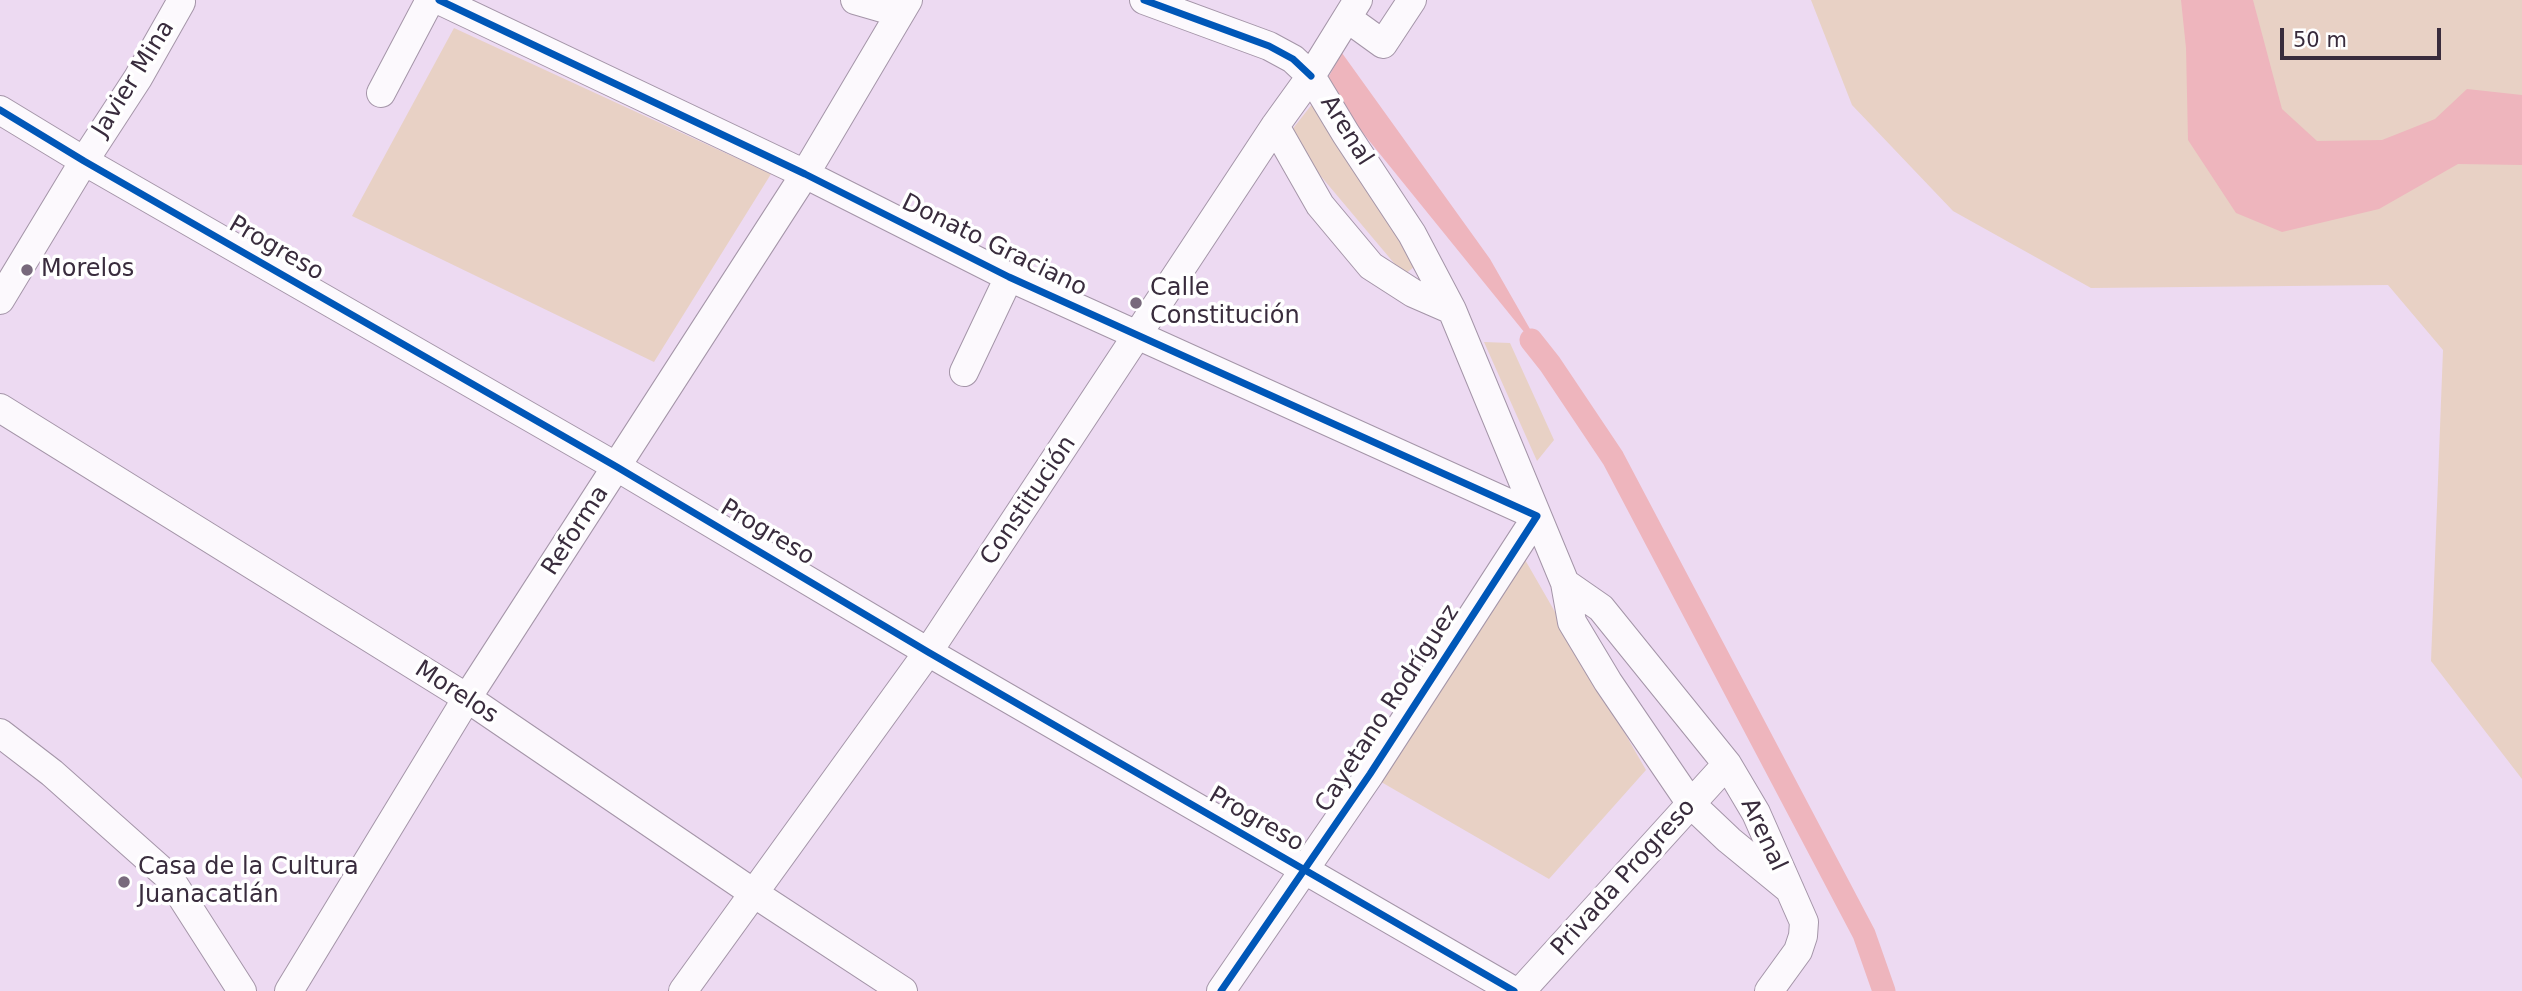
<!DOCTYPE html>
<html>
<head>
<meta charset="utf-8">
<style>
  body { margin:0 }
  #map { position:relative; width:2522px; height:991px; overflow:hidden; background:#eddaf2; font-family:"DejaVu Sans",sans-serif }
  canvas { display:block }
  .scale { position:absolute; left:2280px; top:28px; width:161px; height:32px; box-sizing:border-box; border:4px solid #392c3d; border-top:0; padding-left:9px; font-size:21px; line-height:24px; white-space:nowrap; color:#392c3d; -webkit-text-stroke:5px #fff; paint-order:stroke }
</style>
</head>
<body>
<div id="map">
<canvas width="2522" height="991"></canvas>
<div class="scale">50 m</div>
</div>
<script>
const ctx = document.querySelector('canvas').getContext('2d');
ctx.lineJoin = 'round';
function fill(path, color) {
  ctx.fillStyle = color;
  ctx.fill(path, 'evenodd');
}
function shape(rows) {
  const path = new Path2D();
  for (const r of rows) {
    path.moveTo(r[0], r[1]);
    for (let i = 2; i < r.length; i += 2) path.lineTo(r[i], r[i + 1]);
  }
  return path;
}
function strokePath(path, color, width, dash) {
  ctx.strokeStyle = color;
  ctx.lineWidth = width;
  ctx.lineCap = dash ? 'butt' : 'round';
  ctx.setLineDash(dash || []);
  ctx.stroke(path);
}
function write(font, color, halo, rows, align = 'center') {
  ctx.font = font + ' "DejaVu Sans",sans-serif';
  ctx.lineWidth = 7;
  ctx.setLineDash([]);
  ctx.textBaseline = 'middle';
  ctx.strokeStyle = halo;
  ctx.fillStyle = color;
  for (const [text, x, y, turn = 0] of rows) {
    ctx.save();
    ctx.translate(x, y);
    ctx.rotate((+turn || 0) * Math.PI / 180);
    ctx.textAlign = isNaN(turn) ? turn : align;
    if (halo) ctx.strokeText(text, 0, 0);
    ctx.fillText(text, 0, 0);
    ctx.restore();
  }
}
fill(shape([
  [1811,0,2522,0,2522,779,2431,661,2443,350,2388,285,2091,288,1953,211,1852,105],
  [454,28,771,174,654,362,352,216],
  [1313,103,1420,262,1404,275,1287,136],
  [1484,342,1510,343,1554,440,1537,461],
  [1524,558,1646,770,1549,879,1376,779]
]), '#e8d1c5');
fill(shape([
  [2181,0,2253,0,2282,109,2317,141,2382,140,2435,119,2467,89,2522,95,2522,165,2458,164,2379,209,2282,232,2236,213,2188,140,2186,48],
  [1342,53,1490,259,1550,364,1324,85]
]), '#eeb5bd');
strokePath(shape([
  [1531,340,1550,364,1613,458,1864,934,1884,991]
]), '#eeb5bd', 23);
const minor = shape([
  [439,0,805,174,1009,277,1537,516,1370,774,1221,991],
  [855,0,900,13],
  [1144,0,1269,46,1293,59,1311,76,1346,134,1412,234,1452,310,1413,293,1371,266,1320,205,1275,126],
  [1347,18,1383,44,1412,0],
  [381,93,430,0],
  [0,110,84,161,617,467,928,652,1514,991],
  [0,300,84,161,138,78,181,2],
  [1452,310,1565,583,1572,622,1608,682,1691,804,1729,840,1790,890],
  [964,372,1009,277],
  [0,408,467,698,752,892,903,991],
  [1565,583,1601,608,1727,764,1756,813,1804,922,1803,936,1798,951,1769,991],
  [0,733,52,773,169,877,242,991],
  [289,991,467,698,805,174,908,0],
  [683,991,928,652,1275,126,1311,76,1358,0],
  [1521,991,1727,764]
]);
strokePath(minor, '#a495a8', 30);
strokePath(minor, '#fcf9fd', 28);
strokePath(shape([
  [439,0,805,174,1009,277,1537,516,1370,774,1221,991],
  [1144,0,1269,46,1293,59,1311,76],
  [0,110,84,161,617,467,928,652,1514,991]
]), '#0057b8', 7);
for (const [x, y, r, color] of [
  [27,270,7,"#78697c"],
  [1136,303,7,"#78697c"],
  [124,882,7,"#78697c"]
]) {
  const dot = new Path2D();
  dot.arc(x, y, r, 0, 2 * Math.PI);
  ctx.fillStyle = color;
  ctx.fill(dot);
  strokePath(dot, '#fff', 2.5);
}
write('24px', '#392c3d', '#fff', [
  ["Javier Mina",134,79,-58],
  ["Arenal",1346,131,58],
  ["Donato Graciano",994,246,26],
  ["Progreso",276,249,30],
  ["Constitución",1029,501,-56],
  ["Reforma",576,531,-57],
  ["Progreso",767,533,31],
  ["Morelos",456,693,33],
  ["Cayetano Rodríguez",1388,709,-57],
  ["Progreso",1256,820,30],
  ["Arenal",1763,835,65],
  ["Privada Progreso",1624,878,-48]
]);
write('24px', '#392c3d', '#fff', [
  ["Morelos",41,270],
  ["Calle",1150,289],
  ["Constitución",1150,317],
  ["Casa de la Cultura",138,868],
  ["Juanacatlán",138,896]
], 'left');
</script>
</body>
</html>
